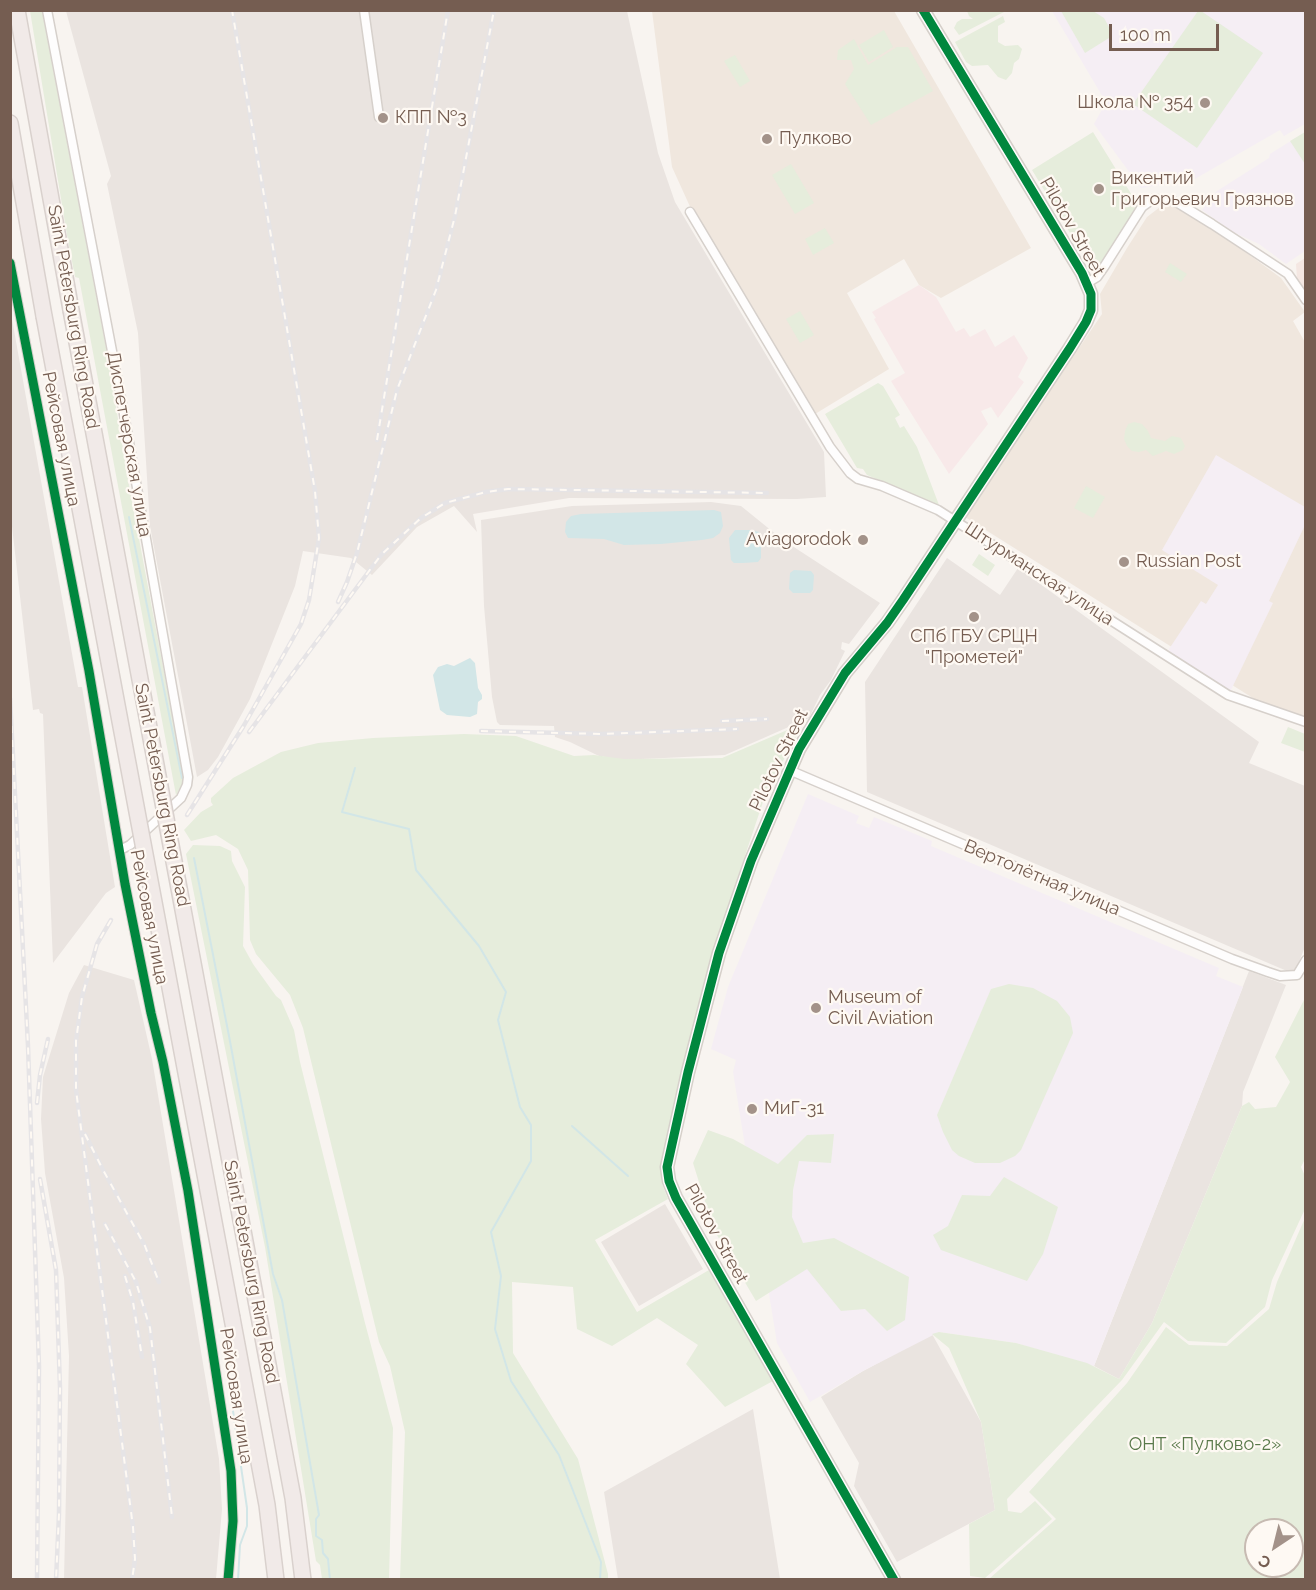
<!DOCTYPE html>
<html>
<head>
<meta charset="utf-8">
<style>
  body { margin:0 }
  #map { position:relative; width:1316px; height:1590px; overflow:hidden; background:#f8f4f0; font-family:Raleway,sans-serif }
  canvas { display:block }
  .frame { position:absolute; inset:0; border:12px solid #755d51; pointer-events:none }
  .north { position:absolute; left:1244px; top:1518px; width:60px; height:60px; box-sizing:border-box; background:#fef9f3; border:2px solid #c7bbb2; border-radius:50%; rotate:215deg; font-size:16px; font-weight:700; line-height:24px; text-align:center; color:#755d51 }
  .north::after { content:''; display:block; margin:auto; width:21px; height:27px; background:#a39289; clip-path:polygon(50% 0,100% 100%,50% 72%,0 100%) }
  .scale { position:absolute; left:1109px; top:24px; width:110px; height:27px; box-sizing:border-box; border:3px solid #755d51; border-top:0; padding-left:8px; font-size:18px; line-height:21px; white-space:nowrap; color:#755d51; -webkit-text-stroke:4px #fef9f3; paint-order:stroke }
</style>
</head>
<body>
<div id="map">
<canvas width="1316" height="1590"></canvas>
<div class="frame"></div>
<div class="north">С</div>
<div class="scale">100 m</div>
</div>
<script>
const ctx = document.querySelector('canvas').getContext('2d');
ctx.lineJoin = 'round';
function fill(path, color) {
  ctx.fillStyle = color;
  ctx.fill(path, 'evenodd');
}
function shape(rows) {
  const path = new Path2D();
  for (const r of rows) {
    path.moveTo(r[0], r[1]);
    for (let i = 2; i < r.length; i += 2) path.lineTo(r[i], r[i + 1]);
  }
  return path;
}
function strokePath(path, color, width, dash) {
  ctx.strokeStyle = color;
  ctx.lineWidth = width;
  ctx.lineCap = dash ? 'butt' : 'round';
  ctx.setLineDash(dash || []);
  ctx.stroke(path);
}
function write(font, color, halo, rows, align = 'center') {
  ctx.font = font + ' Raleway,sans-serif';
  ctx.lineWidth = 4.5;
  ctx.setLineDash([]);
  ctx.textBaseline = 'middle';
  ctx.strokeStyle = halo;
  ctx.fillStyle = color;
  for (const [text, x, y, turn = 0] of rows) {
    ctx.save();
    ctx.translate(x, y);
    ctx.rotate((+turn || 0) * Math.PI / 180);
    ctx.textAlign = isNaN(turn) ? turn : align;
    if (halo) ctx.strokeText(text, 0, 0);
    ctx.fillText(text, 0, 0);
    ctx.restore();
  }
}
fill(shape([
  [652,11,894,11,1031,248,941,298,919,285,904,259,847,293,889,369,815,414,692,211,672,167],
  [1164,204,1176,205,1229,240,1281,278,1305,312,1293,321,1306,344,1305,719,1256,700,965,517,1102,314,1100,294,1127,248,1147,217]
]), '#f0e7de');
fill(shape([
  [1305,258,1305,292,1297,279,1296,264]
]), '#f4e7e2');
fill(shape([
  [66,11,627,11,658,153,675,202,824,452,826,497,797,499,569,498,473,514,477,532,454,506,417,527,372,575,351,558,303,551,295,586,250,699,218,757,208,770,197,777,150,526,138,333,107,184,111,176],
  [10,308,78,687,82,687,115,887,106,893,53,963,43,714,40,713,39,709,33,710,10,509],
  [711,502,741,506,783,540,880,603,849,644,842,642,841,649,845,651,831,680,820,695,809,718,725,755,623,760,599,756,570,742,555,737,554,726,500,725,497,722,492,697,484,606,481,520,572,506],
  [947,558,1000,595,1018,568,1259,742,1249,763,1305,786,1305,947,1294,974,867,792,865,682],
  [84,965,134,980,152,1059,219,1459,222,1509,216,1579,64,1579,69,1356,64,1278,45,1173,41,1119,43,1077,69,993],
  [1249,971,1286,985,1243,1092,1242,1106,1152,1323,1119,1379,1094,1366],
  [665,1204,703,1269,639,1306,601,1242],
  [932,1334,981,1422,995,1510,897,1562,854,1486,859,1463,821,1397,863,1371],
  [753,1409,780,1579,618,1579,604,1492]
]), '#eae4e0');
fill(shape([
  [1052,11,1305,11,1305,124,1284,136,1280,130,1193,180,1141,188,1094,124,1104,106,1104,99],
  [1305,132,1305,251,1286,264,1259,244,1233,232,1202,210,1217,191,1269,158,1270,154],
  [1216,455,1305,507,1305,525,1269,601,1273,603,1230,692,1170,654,1169,649,1201,601,1206,604,1218,585,1162,550],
  [808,794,859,816,856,823,869,828,874,817,932,841,931,846,1219,968,1216,976,1243,987,1094,1366,1016,1343,939,1332,863,1371,810,1402,777,1343,733,1072,736,1060,711,1049,728,987]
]), '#f5eef4');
fill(shape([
  [919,285,936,297,956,332,964,328,970,337,985,329,995,347,1014,335,1028,358,1018,377,1024,382,998,418,991,407,981,411,988,424,949,474,891,381,905,373,874,319,876,318,872,312]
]), '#f8e9e9');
fill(shape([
  [30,11,42,11,107,353,130,491,183,773,183,783,176,795,79,278,75,277,67,235],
  [967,11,967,10,1006,11,959,35,954,28,957,22,962,19,973,19,969,16],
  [1061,11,1093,11,1104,18,1109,27,1111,34,1109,38,1085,53],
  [1198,11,1201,11,1263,53,1197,148,1133,104],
  [1003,16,1005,22,998,26,998,42,1005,46,1018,45,1022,49,1019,59,1014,63,1012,73,1006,80,998,77,988,65,972,66,966,62,955,42],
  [884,30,893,47,869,62,859,45],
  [854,39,868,65,897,47,908,47,933,91,871,125,845,84,854,69,851,60,837,60,838,50],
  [735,55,750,81,740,87,724,61],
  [1093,132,1138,205,1106,258,1100,265,1096,267,1090,266,1032,170],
  [1305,132,1305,164,1290,141],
  [791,164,814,203,795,214,772,175],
  [825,228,834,243,813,255,805,239],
  [1170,263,1187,274,1181,282,1165,272],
  [800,311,814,335,800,343,786,319],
  [878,383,883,386,900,415,895,418,900,428,904,426,917,447,939,505,867,475,863,469,857,468,825,414],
  [1134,422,1142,424,1148,431,1151,438,1165,441,1172,436,1181,438,1185,446,1183,450,1174,454,1166,451,1153,456,1146,450,1139,452,1132,451,1127,446,1124,439,1125,431,1128,424],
  [1086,486,1105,497,1093,518,1074,508],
  [979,554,995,565,988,576,972,565],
  [799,725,800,730,767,790,713,951,682,1070,663,1153,661,1168,662,1184,668,1199,595,1240,637,1312,709,1270,773,1381,725,1407,686,1364,698,1345,657,1318,612,1346,577,1329,573,1287,512,1282,513,1353,578,1459,608,1574,608,1579,400,1579,405,1432,390,1366,379,1342,303,1028,290,995,256,954,250,940,248,870,238,849,216,835,191,841,184,830,201,812,213,805,211,802,211,798,233,778,281,752,318,743,373,738,464,734,516,736,574,756,594,755,624,759,722,758],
  [1288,727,1305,734,1305,752,1281,743],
  [193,845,220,846,231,851,232,861,245,887,243,946,253,964,276,996,281,1000,294,1030,300,1062,365,1323,393,1428,389,1579,322,1579,320,1565,316,1561,265,1247,186,854],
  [1009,984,1033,988,1057,1001,1070,1017,1073,1033,1021,1150,1015,1156,1000,1163,975,1163,959,1156,952,1150,943,1132,937,1115,991,989],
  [1305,998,1306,1157,1301,1167,1305,1176,1305,1209,1272,1280,1265,1307,1226,1343,1188,1341,1164,1322,1122,1380,1007,1499,1008,1511,1021,1513,1035,1501,1052,1519,985,1578,970,1576,969,1524,995,1510,981,1422,949,1348,932,1334,939,1332,1016,1343,1087,1363,1119,1379,1152,1323,1242,1106,1249,1102,1255,1109,1276,1107,1290,1082,1275,1057],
  [708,1130,733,1139,778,1164,807,1135,834,1134,831,1163,799,1161,793,1190,792,1217,803,1243,834,1238,909,1277,905,1320,887,1331,865,1309,841,1311,807,1269,756,1301,714,1230,693,1163],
  [1004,1177,1058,1207,1043,1254,1027,1281,941,1250,933,1235,948,1226,962,1195,990,1196],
  [1305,1218,1305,1579,989,1579,1056,1519,1029,1492,1127,1383,1166,1327,1189,1345,1227,1346,1269,1309,1277,1282],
  [1256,1530,1292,1530,1292,1566,1256,1566]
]), '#e6eddc');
fill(shape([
  [714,510,721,512,723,526,720,533,713,538,702,540,661,544,624,545,604,539,568,538,565,532,566,522,571,516,581,514],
  [735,530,751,530,759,532,761,535,761,558,758,562,743,563,734,563,731,560,729,538],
  [794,570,811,571,814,575,813,590,810,593,793,593,789,589,790,573],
  [470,658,475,663,478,688,482,695,482,699,478,702,477,714,470,717,447,715,440,710,433,675,438,667,447,664,454,666]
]), '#d2e6e7');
strokePath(shape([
  [129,517,182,778],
  [355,768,342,812,409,829,416,870,479,946,506,992,498,1020,520,1107,531,1125,531,1161,491,1232,501,1276,495,1329,511,1381,559,1455,601,1562,600,1580],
  [194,858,229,1036,273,1274,282,1300,319,1515,316,1519,316,1536,322,1540,323,1553,328,1559,330,1580],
  [572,1126,628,1176],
  [233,1411,247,1508,247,1526,240,1545,238,1580]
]), '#d2e6e7', 2);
const street = shape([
  [47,10,124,414,188,777,187,785,181,798,130,845,120,850],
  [364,10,379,117],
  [690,212,830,447,850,473,858,479,882,486,938,510,1228,695,1306,722],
  [10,263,89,671,125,884,151,1013,163,1062,188,1191,231,1471,233,1521,228,1580],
  [1087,283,1097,277,1104,267,1142,207,1153,199,1169,200,1178,203,1212,224,1288,274,1306,300],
  [789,770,1232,959,1268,972,1280,976,1297,975,1306,960]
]);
const secondary = shape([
  [894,1580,676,1198,669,1181,667,1167,688,1072,719,953,751,861,799,749,845,673,887,623,903,600,1070,348,1086,322,1091,310,1091,294,1082,273,923,10]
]);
const highway = shape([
  [17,10,71,310],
  [10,123,44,316],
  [258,1311,293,1498,303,1580],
  [232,1318,267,1505,276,1580]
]);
strokePath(street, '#d6d0cb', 11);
strokePath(secondary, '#d6d0ca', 15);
strokePath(highway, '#d9d1cd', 18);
strokePath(street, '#fefdfd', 8);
strokePath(secondary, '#fefdfd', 12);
strokePath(highway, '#f1eae8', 15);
const rail = shape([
  [377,440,448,10],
  [338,602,347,582,357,553,397,390,436,290,455,216,494,10],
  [10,698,28,1046,39,1366,37,1580],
  [722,721,767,719],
  [481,731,602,734,737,729],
  [249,732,381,555,421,518,445,503,486,492,508,489,767,493],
  [187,815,243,727,301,624,309,600,319,538,315,491,232,10],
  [111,920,97,944,82,997,76,1041,76,1090,133,1527,135,1559,132,1580],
  [37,1103,40,1075,48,1039],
  [85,1134,102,1168,145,1246,159,1282],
  [40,1179,56,1270,60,1388,59,1514,56,1580],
  [105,1224,136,1282,150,1328,172,1517],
  [125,1276,133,1302,142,1357]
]);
strokePath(rail, '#e6e4e6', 4.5);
strokePath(rail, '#fef9f3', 2, [7]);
const highwayBridge = shape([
  [71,310,258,1311],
  [44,316,232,1318]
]);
strokePath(highwayBridge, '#d9d1cd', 18, []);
strokePath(highwayBridge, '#f1eae8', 15);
strokePath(shape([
  [10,263,89,671,125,884,151,1013,163,1062,188,1191,231,1471,233,1521,228,1580],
  [894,1580,676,1198,669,1181,667,1167,688,1072,719,953,751,861,799,749,845,673,887,623,903,600,1070,348,1086,322,1091,310,1091,294,1082,273,923,10]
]), '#00873e', 9);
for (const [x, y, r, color] of [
  [1205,103,6,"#a39289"],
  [383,118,6,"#a39289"],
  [767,139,6,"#a39289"],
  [1099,189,6,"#a39289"],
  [863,540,6,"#a39289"],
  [1124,562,6,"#a39289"],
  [974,617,6,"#a39289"],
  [816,1008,6,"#a39289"],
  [752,1109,6,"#a39289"]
]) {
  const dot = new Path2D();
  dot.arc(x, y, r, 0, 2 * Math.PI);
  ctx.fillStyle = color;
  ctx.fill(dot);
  strokePath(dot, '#fef9f3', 2);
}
write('18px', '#755d51', '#fef9f3', [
  ["Школа № 354",1193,103,"right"],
  ["КПП №3",395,118],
  ["Пулково",779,139],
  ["Викентий",1111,179],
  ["Григорьевич Грязнов",1111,200],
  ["Aviagorodok",851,540,"right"],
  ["Russian Post",1136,562],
  ["СПб ГБУ СРЦН",974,637,"center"],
  ["\"Прометей\"",974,658,"center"],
  ["Museum of",828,998],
  ["Civil Aviation",828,1019],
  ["МиГ-31",764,1109]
], 'left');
write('18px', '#755d51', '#fef9f3', [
  ["Pilotov Street",1072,227,60],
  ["Saint Petersburg Ring Road",73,317,80],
  ["Рейсовая улица",61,439,79],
  ["Диспетчерская улица",129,444,80],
  ["Штурманская улица",1039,574,33],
  ["Pilotov Street",779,760,-64],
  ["Saint Petersburg Ring Road",162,795,79],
  ["Вертолётная улица",1042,878,23],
  ["Рейсовая улица",149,917,79],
  ["Pilotov Street",716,1234,61],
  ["Saint Petersburg Ring Road",251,1272,79],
  ["Рейсовая улица",236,1396,81]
]);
write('18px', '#59794a', '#fef9f3', [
  ["ОНТ «Пулково-2»",1205,1445]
]);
</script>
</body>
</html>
